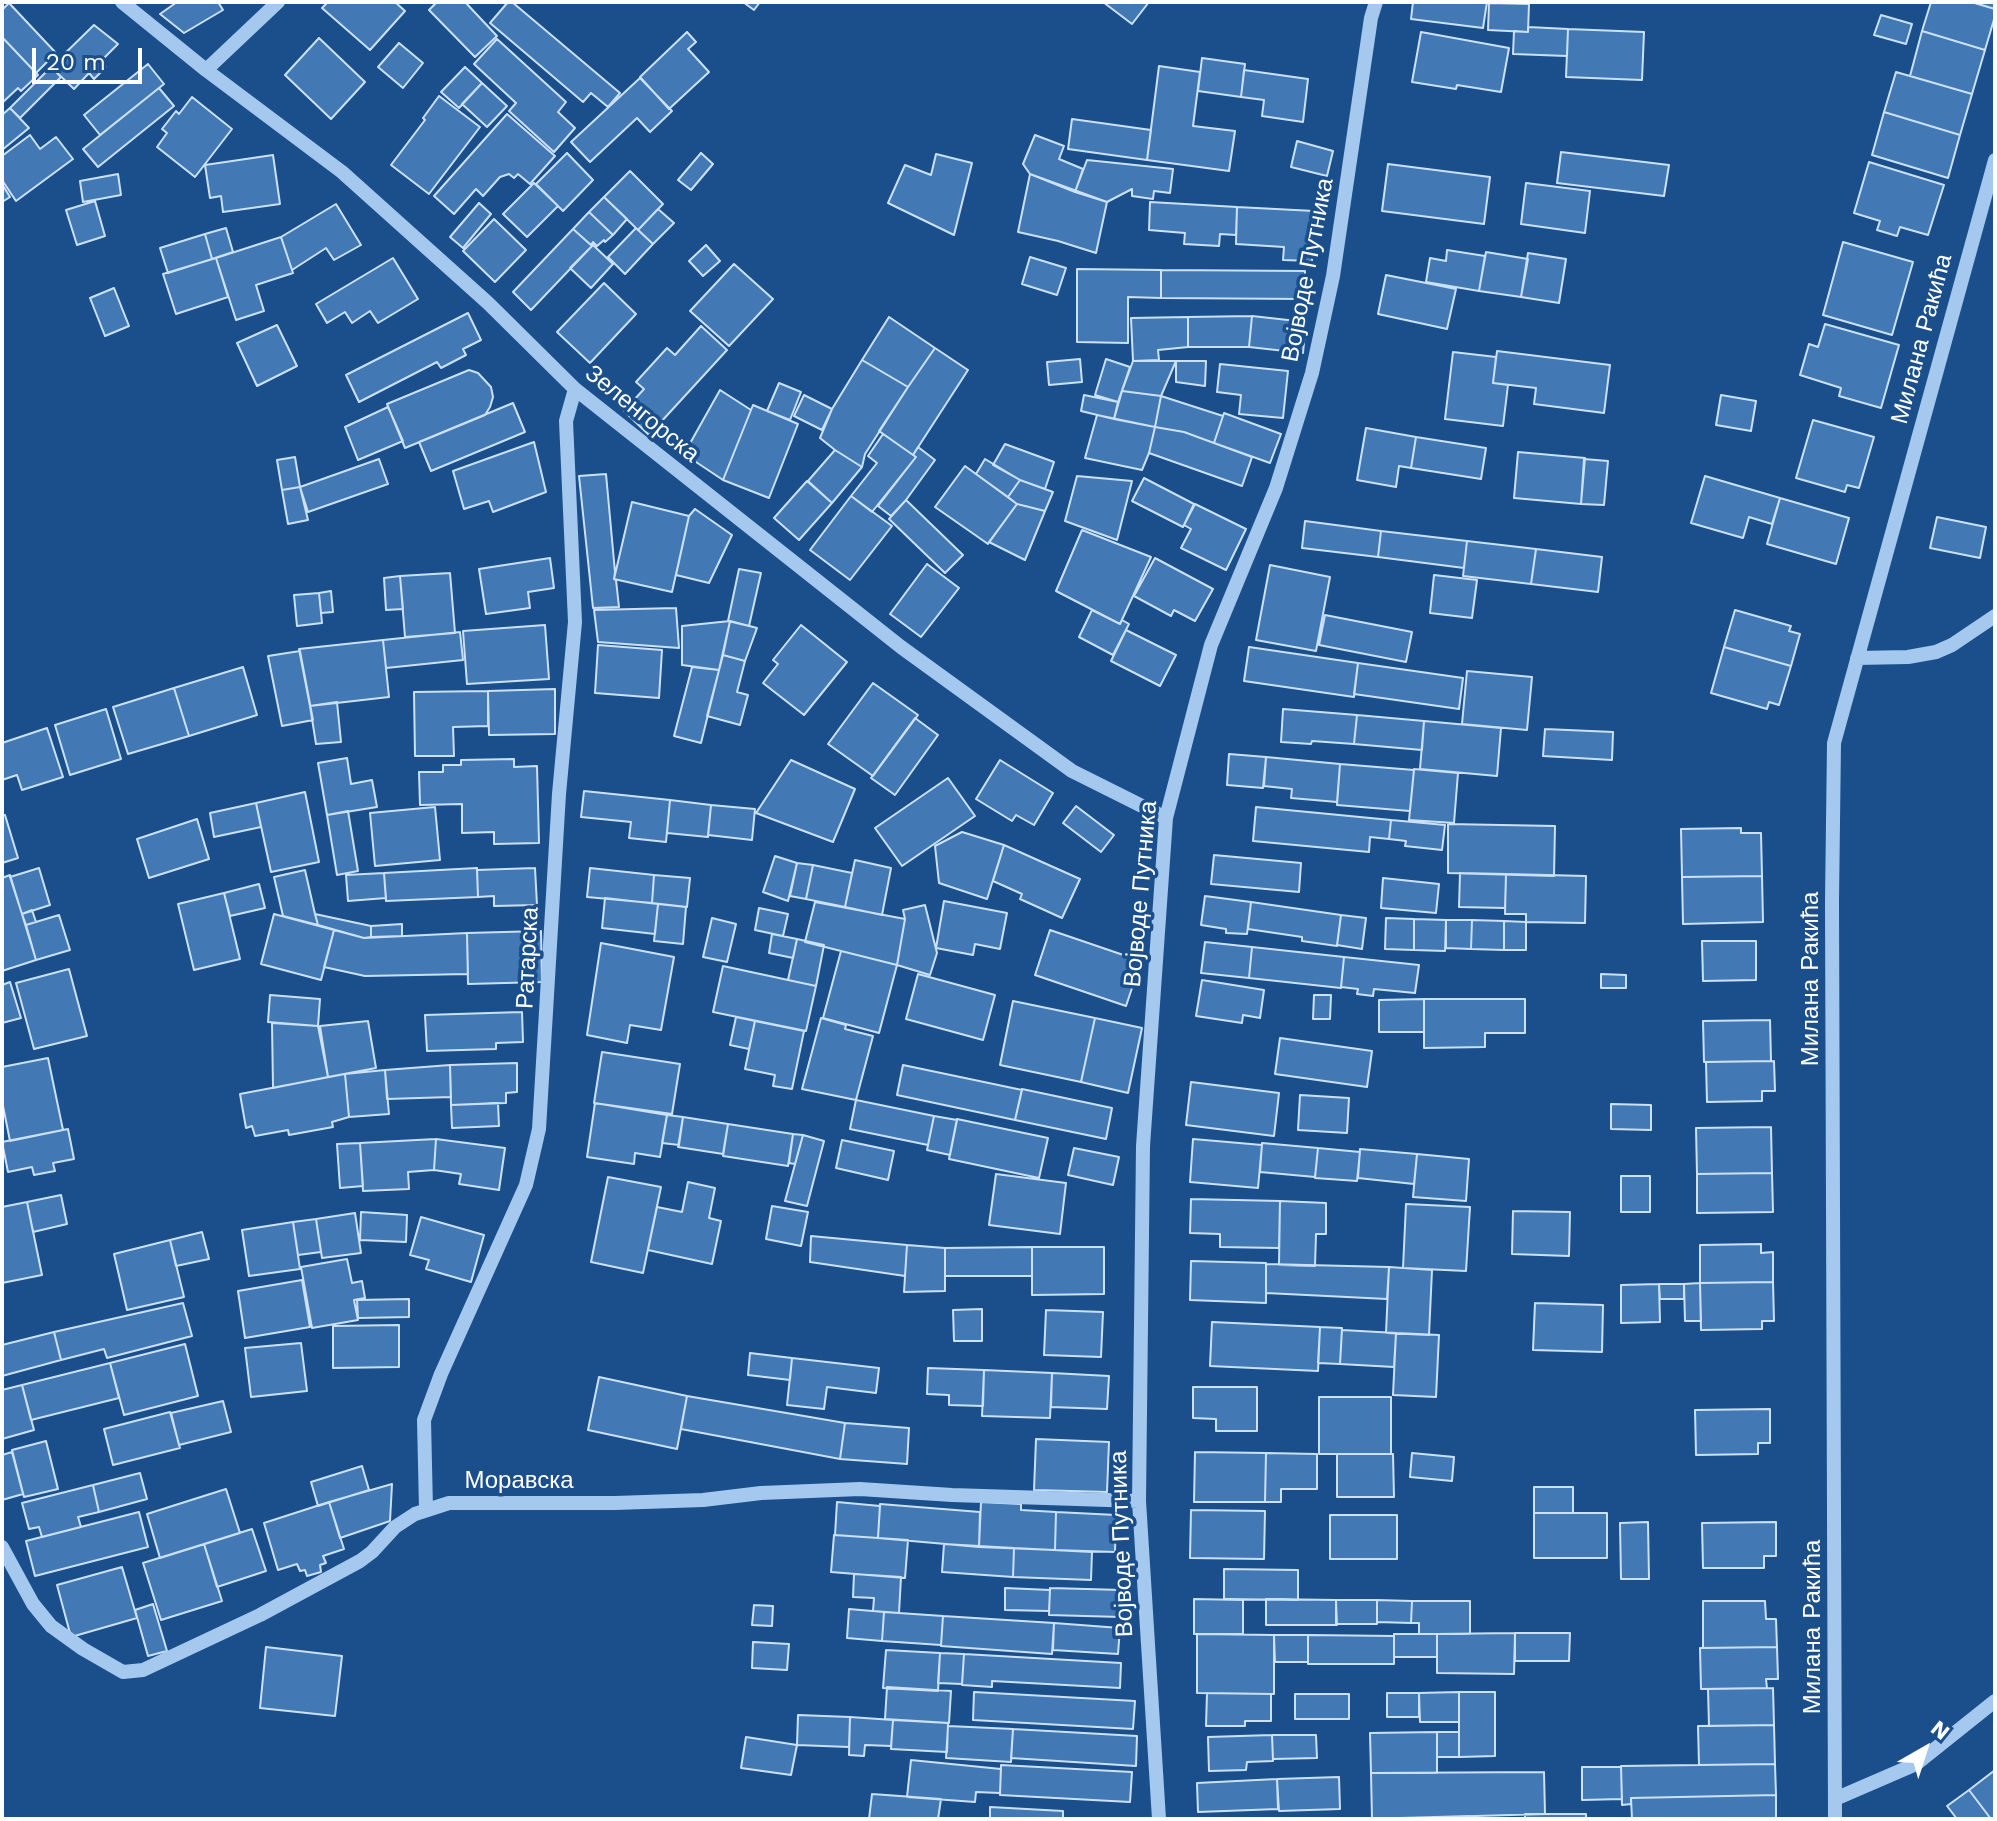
<!DOCTYPE html>
<html>
<head>
<meta charset="utf-8">
<style>
  body { margin:0 }
  #map { position:relative; width:1997px; height:1821px; overflow:hidden; background:#1a4f8c; font-family:"Work Sans",sans-serif }
  canvas { display:block }
  .frame { position:absolute; inset:0; border:4px solid #fff; pointer-events:none }
  .north { position:absolute; left:1885px; top:1709px; width:80px; height:80px; -webkit-text-stroke:6px #1a4f8c; paint-order:stroke; rotate:39deg; font-size:22px; font-weight:700; line-height:32px; text-align:center; color:#fff }
  .north::after { content:''; display:block; margin:auto; width:28px; height:36px; background:#fff; clip-path:polygon(50% 0,100% 100%,50% 72%,0 100%) }
  .scale { position:absolute; left:32px; top:48px; width:110px; height:36px; box-sizing:border-box; border:4px solid #fff; border-top:0; padding-left:10px; font-size:24px; line-height:28px; white-space:nowrap; color:#fff; -webkit-text-stroke:6px #1a4f8c; paint-order:stroke }
</style>
</head>
<body>
<div id="map">
<canvas width="1997" height="1821"></canvas>
<div class="frame"></div>
<div class="north">N</div>
<div class="scale">20 m</div>
</div>
<script>
const ctx = document.querySelector('canvas').getContext('2d');
ctx.lineJoin = 'round';
function fill(path, color) {
  ctx.fillStyle = color;
  ctx.fill(path, 'evenodd');
}
function shape(rows) {
  const path = new Path2D();
  for (const r of rows) {
    path.moveTo(r[0], r[1]);
    for (let i = 2; i < r.length; i += 2) path.lineTo(r[i], r[i + 1]);
  }
  return path;
}
function strokePath(path, color, width, dash) {
  ctx.strokeStyle = color;
  ctx.lineWidth = width;
  ctx.lineCap = dash ? 'butt' : 'round';
  ctx.setLineDash(dash || []);
  ctx.stroke(path);
}
function write(font, color, halo, rows, align = 'center') {
  ctx.font = font + ' "Work Sans",sans-serif';
  ctx.lineWidth = 7;
  ctx.setLineDash([]);
  ctx.textBaseline = 'middle';
  ctx.strokeStyle = halo;
  ctx.fillStyle = color;
  for (const [text, x, y, turn = 0] of rows) {
    ctx.save();
    ctx.translate(x, y);
    ctx.rotate((+turn || 0) * Math.PI / 180);
    ctx.textAlign = isNaN(turn) ? turn : align;
    if (halo) ctx.strokeText(text, 0, 0);
    ctx.fillText(text, 0, 0);
    ctx.restore();
  }
}
const building = shape([
  [177,2,218,2,223,10,184,33,160,14,177,2],
  [328,2,395,2,405,11,370,50,322,8,328,2],
  [437,2,465,2,497,36,475,57,429,10,437,2],
  [508,2,512,2,620,93,608,107,591,93,583,102,490,23,508,2],
  [743,2,760,2,754,10,743,2],
  [1103,2,1149,2,1132,24,1103,2],
  [1413,2,1487,2,1483,28,1411,19,1413,2],
  [1931,2,1971,2,1995,9,1995,16,1985,50,1922,31,1931,2],
  [1971,2,1995,2,1995,9,1971,2],
  [9,3,56,53,36,73,2,37,2,10,9,3],
  [1489,3,1529,4,1528,32,1488,30,1489,3],
  [1881,15,1912,24,1906,44,1874,35,1881,15],
  [94,25,118,44,101,61,106,67,94,79,89,73,74,89,51,67,94,25],
  [1528,27,1568,29,1567,56,1513,54,1514,31,1528,32,1528,27],
  [1568,29,1644,32,1642,80,1566,77,1568,29],
  [1922,31,1985,50,1972,94,1910,76,1922,31],
  [687,32,696,42,688,49,709,72,669,109,640,77,687,32],
  [1421,32,1509,48,1501,92,1457,85,1456,89,1412,82,1421,32],
  [2,37,38,75,21,91,18,88,2,103,2,37],
  [319,38,365,82,331,119,285,75,319,38],
  [497,39,566,102,558,112,575,128,554,152,509,111,516,103,474,64,497,39],
  [399,43,423,63,403,88,378,67,399,43],
  [1202,58,1245,64,1241,97,1198,91,1202,58],
  [148,64,164,84,100,135,84,115,148,64],
  [1159,66,1200,72,1193,126,1235,131,1229,171,1147,160,1159,66],
  [51,67,61,77,20,118,10,108,51,67],
  [465,67,482,83,459,108,441,92,465,67],
  [1244,70,1308,79,1303,122,1262,116,1264,100,1241,97,1244,70],
  [1896,72,1972,94,1960,135,1884,112,1896,72],
  [640,78,672,111,650,132,637,118,590,162,571,142,640,78],
  [482,83,507,106,487,127,462,104,482,83],
  [159,88,174,106,98,167,83,149,159,88],
  [439,96,480,127,429,194,391,165,425,120,423,118,439,96],
  [192,97,232,129,195,177,157,147,167,133,162,129,176,111,179,114,192,97],
  [10,108,29,128,2,150,2,115,10,108],
  [1884,112,1960,135,1948,178,1872,155,1884,112],
  [507,114,555,156,530,184,518,174,514,178,509,174,500,177,483,196,476,189,454,214,434,196,507,114],
  [1072,119,1151,130,1147,160,1068,149,1072,119],
  [30,135,40,149,56,137,73,159,16,201,2,180,2,156,30,135],
  [1035,135,1064,146,1059,159,1083,169,1075,192,1030,174,1023,164,1035,135],
  [1297,141,1333,151,1327,176,1291,167,1297,141],
  [1561,152,1669,165,1664,196,1557,183,1561,152],
  [567,153,593,180,563,211,536,184,567,153],
  [701,153,713,164,691,190,678,180,701,153],
  [936,154,972,163,954,235,888,203,905,165,931,175,936,154],
  [273,155,280,204,223,212,221,196,210,198,205,165,273,155],
  [1087,160,1173,169,1170,193,1154,191,1153,199,1132,196,1132,189,1107,202,1075,192,1087,160],
  [1869,162,1944,185,1928,235,1900,227,1897,236,1877,230,1880,221,1854,213,1869,162],
  [1388,164,1490,177,1484,224,1382,211,1388,164],
  [630,171,663,204,638,230,604,197,630,171],
  [118,174,121,195,83,202,80,181,118,174],
  [1030,174,1107,202,1096,253,1058,241,1018,232,1030,174],
  [534,183,558,206,527,237,503,214,534,183],
  [1526,183,1590,191,1585,233,1521,224,1526,183],
  [2,184,10,197,2,202,2,184],
  [604,197,627,219,613,235,589,212,604,197],
  [95,201,105,236,77,245,66,210,95,201],
  [1150,202,1237,207,1236,235,1220,234,1219,246,1184,244,1185,233,1149,230,1150,202],
  [479,203,491,214,463,248,450,237,479,203],
  [336,204,361,245,334,260,326,248,292,270,281,237,336,204],
  [1237,207,1314,211,1312,261,1283,260,1284,247,1236,244,1237,207],
  [658,209,674,223,653,244,638,230,658,209],
  [589,212,613,235,605,242,604,240,597,246,593,242,591,245,573,229,589,212],
  [494,219,526,250,495,282,463,251,494,219],
  [226,228,233,252,212,259,205,234,226,228],
  [636,228,653,244,625,274,608,257,636,228],
  [573,229,592,246,531,310,513,292,573,229],
  [205,234,212,259,168,273,160,248,205,234],
  [281,237,293,273,256,285,264,311,236,320,216,258,281,237],
  [1843,242,1913,262,1892,335,1823,315,1843,242],
  [593,245,613,264,591,288,570,268,593,245],
  [706,245,720,261,703,276,689,261,706,245],
  [1447,250,1485,256,1479,291,1426,282,1430,258,1446,261,1447,250],
  [1486,252,1528,259,1521,297,1479,291,1486,252],
  [1528,253,1566,259,1559,303,1521,297,1528,253],
  [1030,257,1066,268,1057,295,1022,284,1030,257],
  [216,258,228,297,176,314,163,274,216,258],
  [393,258,418,299,378,323,370,311,352,323,345,312,327,323,316,304,393,258],
  [734,264,773,299,729,346,690,311,734,264],
  [1077,269,1161,270,1161,298,1128,297,1128,343,1077,342,1077,269],
  [1161,270,1305,271,1305,299,1161,298,1161,270],
  [1386,275,1456,289,1447,329,1378,314,1386,275],
  [604,283,636,314,590,363,557,332,604,283],
  [114,288,129,326,105,336,90,298,114,288],
  [468,313,481,340,463,349,466,355,441,368,437,362,359,402,346,375,468,313],
  [1252,316,1249,347,1188,347,1188,317,1252,316],
  [1252,316,1306,322,1303,353,1249,347,1252,316],
  [889,317,935,348,908,387,862,360,889,317],
  [1188,317,1188,347,1158,350,1159,360,1133,361,1131,318,1188,317],
  [1825,324,1899,345,1881,408,1839,396,1841,388,1800,375,1809,344,1818,347,1825,324],
  [277,325,297,366,257,386,237,343,277,325],
  [701,326,727,350,649,435,624,411,644,389,636,382,667,348,675,355,701,326],
  [935,348,968,370,913,455,879,431,908,387,935,348],
  [1497,351,1610,365,1604,413,1534,404,1536,388,1493,383,1497,351],
  [1453,352,1496,357,1493,383,1508,385,1503,426,1445,419,1453,352],
  [1080,359,1082,382,1049,385,1047,362,1080,359],
  [1106,359,1130,367,1118,402,1095,395,1106,359],
  [862,360,908,387,865,454,862,467,835,450,820,438,832,409,862,360],
  [1133,361,1176,361,1161,396,1122,391,1133,361],
  [1176,361,1206,361,1205,386,1176,382,1176,361],
  [1220,364,1288,371,1283,418,1239,414,1241,395,1217,392,1220,364],
  [469,370,478,373,491,387,493,397,490,407,485,415,405,448,387,404,469,370],
  [779,383,801,392,790,420,767,411,779,383],
  [720,390,751,410,723,480,684,454,720,390],
  [1122,391,1161,396,1155,427,1114,419,1122,391],
  [804,395,832,409,822,430,794,416,804,395],
  [1084,395,1118,402,1114,419,1081,411,1084,395],
  [1721,395,1756,401,1751,431,1716,425,1721,395],
  [1161,396,1223,416,1214,443,1184,432,1155,427,1161,396],
  [513,403,525,432,431,471,419,442,513,403],
  [753,405,798,424,769,498,723,480,753,405],
  [388,407,403,441,358,460,345,427,388,407],
  [1224,413,1281,434,1270,463,1214,443,1224,413],
  [1097,415,1155,427,1149,453,1142,470,1085,458,1097,415],
  [1813,420,1874,437,1859,488,1847,485,1845,492,1796,478,1813,420],
  [1155,427,1184,432,1252,457,1242,486,1149,453,1155,427],
  [1366,428,1416,437,1411,468,1399,466,1396,487,1357,480,1366,428],
  [883,434,916,457,872,512,851,496,877,463,868,456,883,434],
  [1416,437,1486,448,1481,479,1411,468,1416,437],
  [534,442,546,492,493,512,489,501,464,509,453,471,534,442],
  [1005,444,1054,462,1045,489,1020,480,993,465,1005,444],
  [918,447,935,460,906,500,891,516,878,506,916,457,913,455,918,447],
  [835,450,862,467,832,503,808,481,835,450],
  [1518,452,1585,458,1581,504,1514,498,1518,452],
  [295,457,300,487,282,490,277,460,295,457],
  [379,459,388,484,308,512,300,487,379,459],
  [985,459,1020,480,1008,497,976,474,985,459],
  [1584,459,1608,461,1604,505,1581,504,1584,459],
  [965,466,1017,504,988,544,935,507,965,466],
  [606,474,615,572,614,579,616,580,619,607,593,608,579,476,606,474],
  [1077,476,1132,481,1117,540,1065,521,1077,476],
  [1705,476,1780,498,1772,524,1749,517,1743,538,1691,523,1705,476],
  [1144,478,1194,504,1183,527,1132,501,1144,478],
  [1020,480,1053,492,1045,511,1017,504,1008,497,1020,480],
  [807,481,832,503,799,540,774,518,807,481],
  [300,487,308,520,288,524,282,490,300,487],
  [851,496,892,526,850,580,810,550,851,496],
  [1780,498,1849,518,1836,564,1767,544,1780,498],
  [906,500,963,555,945,573,889,519,906,500],
  [632,502,689,516,672,592,614,579,632,502],
  [1017,504,1045,511,1025,560,989,542,1017,504],
  [1195,504,1246,529,1226,570,1181,548,1191,529,1184,525,1195,504],
  [695,509,732,535,709,583,676,575,689,516,695,509],
  [1937,517,1986,527,1980,558,1930,548,1937,517],
  [1305,521,1381,531,1378,557,1302,548,1305,521],
  [1082,530,1151,557,1120,624,1056,591,1082,530],
  [1381,531,1467,541,1464,568,1378,557,1381,531],
  [1467,541,1536,549,1531,584,1463,576,1467,541],
  [1536,549,1602,557,1598,592,1531,584,1536,549],
  [550,558,554,588,528,592,530,608,486,614,479,569,550,558],
  [1155,558,1213,589,1195,621,1174,610,1171,616,1134,596,1155,558],
  [927,564,959,588,921,637,890,614,927,564],
  [1270,565,1330,577,1316,651,1256,640,1270,565],
  [739,569,761,573,749,626,728,621,739,569],
  [450,573,455,633,405,637,400,576,450,573],
  [1434,575,1477,580,1472,618,1430,613,1434,575],
  [400,576,403,609,386,610,384,578,400,576],
  [331,591,333,612,321,613,319,593,331,591],
  [319,593,322,623,297,626,294,595,319,593],
  [676,608,679,648,598,642,594,610,676,608],
  [1092,610,1120,624,1122,620,1129,624,1113,655,1079,637,1092,610],
  [1735,610,1791,626,1789,631,1800,634,1791,666,1724,647,1735,610],
  [1325,615,1412,632,1406,662,1319,645,1325,615],
  [730,621,719,670,682,665,682,626,730,621],
  [730,621,757,628,745,661,723,655,730,621],
  [545,625,549,679,467,684,463,631,545,625],
  [801,625,847,662,804,715,763,683,778,664,773,660,801,625],
  [1126,630,1176,655,1160,686,1111,661,1126,630],
  [460,632,463,660,386,668,383,640,460,632],
  [383,640,389,697,310,706,299,649,383,640],
  [598,645,662,650,659,698,595,693,598,645],
  [1249,647,1358,663,1354,697,1244,681,1249,647],
  [1724,647,1791,666,1779,705,1769,702,1767,709,1711,693,1724,647],
  [300,651,313,720,282,726,268,656,300,651],
  [723,655,745,661,737,692,748,695,740,725,707,716,723,655],
  [1358,663,1463,678,1459,709,1354,694,1358,663],
  [243,667,257,715,189,736,174,688,243,667],
  [692,667,719,670,701,743,674,736,692,667],
  [1467,671,1532,677,1527,730,1462,724,1467,671],
  [873,683,918,715,873,776,828,744,873,683],
  [174,688,189,736,128,754,113,707,174,688],
  [555,689,555,734,489,735,488,691,555,689],
  [488,691,488,726,453,727,454,756,415,756,414,692,488,691],
  [337,702,341,742,316,744,310,706,337,702],
  [106,709,121,759,70,775,55,725,106,709],
  [1283,709,1357,715,1354,744,1312,741,1311,744,1281,742,1283,709],
  [1357,715,1424,721,1422,750,1354,744,1357,715],
  [915,718,938,735,895,795,871,778,915,718],
  [1424,721,1501,728,1497,776,1420,769,1424,721],
  [47,728,63,777,22,790,17,775,2,780,2,743,47,728],
  [1545,729,1613,732,1612,760,1543,756,1545,729],
  [1229,754,1266,757,1263,788,1227,785,1229,754],
  [1266,757,1340,764,1337,802,1291,798,1292,789,1264,786,1266,757],
  [347,758,351,784,372,780,377,807,327,815,318,763,347,758],
  [514,759,514,767,537,766,539,843,494,844,494,832,462,833,462,804,420,805,419,772,443,772,443,765,461,765,461,760,514,759],
  [791,760,855,789,833,842,756,813,791,760],
  [1000,760,1053,793,1034,825,1016,815,1012,821,976,799,1000,760],
  [1340,764,1414,770,1410,811,1337,805,1340,764],
  [1414,769,1458,773,1454,823,1409,820,1414,769],
  [948,778,975,816,902,866,875,828,948,778],
  [584,791,670,800,666,842,629,838,631,822,581,817,584,791],
  [305,792,319,862,271,872,256,803,305,792],
  [670,800,711,805,708,837,667,833,670,800],
  [256,803,261,827,214,837,210,813,256,803],
  [711,805,755,809,752,840,708,835,711,805],
  [1076,806,1114,835,1101,852,1063,823,1076,806],
  [435,807,440,860,375,866,370,813,435,807],
  [1256,807,1391,820,1389,839,1370,837,1369,852,1253,841,1256,807],
  [348,811,358,871,337,875,327,815,348,811],
  [2,815,5,815,18,858,2,863,2,815],
  [197,819,209,859,149,878,137,839,197,819],
  [1391,820,1445,825,1442,850,1405,846,1406,841,1389,839,1391,820],
  [1448,824,1555,826,1554,876,1448,873,1448,824],
  [1741,828,1741,833,1761,833,1762,876,1682,877,1681,829,1741,828],
  [962,832,1004,845,987,899,939,883,935,846,962,832],
  [1004,845,1080,879,1062,918,1020,899,1022,894,993,881,1004,845],
  [1214,855,1301,863,1299,892,1211,884,1214,855],
  [775,856,797,863,788,901,763,892,775,856],
  [855,860,891,868,882,915,845,907,855,860],
  [797,863,813,865,806,899,790,896,797,863],
  [813,865,852,873,845,907,806,899,813,865],
  [39,868,50,905,22,914,10,877,39,868],
  [477,868,478,897,386,901,384,873,477,868],
  [535,868,537,905,494,906,494,896,478,897,477,870,535,868],
  [590,868,654,875,652,903,587,897,590,868],
  [305,870,315,914,318,925,283,916,274,877,305,870],
  [384,873,386,898,348,901,346,875,384,873],
  [1460,873,1506,874,1505,908,1459,907,1460,873],
  [1506,874,1586,876,1585,923,1526,922,1526,914,1505,914,1506,874],
  [10,875,36,960,2,971,2,878,10,875],
  [654,875,690,878,687,907,652,903,654,875],
  [1762,876,1763,922,1683,924,1682,877,1762,876],
  [1383,878,1439,884,1436,913,1381,908,1383,878],
  [259,884,265,908,230,916,224,893,259,884],
  [224,893,240,959,194,970,178,904,224,893],
  [1205,896,1251,902,1247,934,1226,933,1226,929,1201,925,1205,896],
  [605,898,658,904,655,934,602,928,605,898],
  [944,901,1007,913,1000,949,975,944,973,955,936,948,944,901],
  [815,902,905,919,897,965,805,942,815,902],
  [1251,902,1341,915,1337,946,1302,941,1302,937,1248,929,1251,902],
  [658,904,686,907,683,944,654,941,658,904],
  [925,905,937,953,930,975,897,965,905,919,903,910,925,905],
  [759,908,788,914,783,936,755,930,759,908],
  [32,910,36,922,26,925,22,914,32,910],
  [274,914,334,930,321,980,261,964,274,914],
  [315,914,371,926,371,937,364,938,318,925,315,914],
  [59,915,70,950,36,960,26,925,59,915],
  [1341,915,1366,918,1362,949,1337,945,1341,915],
  [712,918,736,924,727,962,703,957,712,918],
  [1386,918,1414,919,1414,950,1385,949,1386,918],
  [1414,919,1446,920,1445,951,1414,950,1414,919],
  [1446,920,1472,920,1471,949,1446,948,1446,920],
  [1472,920,1504,921,1504,950,1471,949,1472,920],
  [1504,921,1526,922,1526,950,1504,950,1504,921],
  [402,924,402,936,371,937,371,926,402,924],
  [334,930,364,938,467,933,468,974,365,976,324,967,334,930],
  [1050,930,1141,961,1126,1006,1035,975,1050,930],
  [541,931,542,982,468,984,467,933,541,931],
  [772,934,797,939,793,958,769,953,772,934],
  [797,939,824,945,816,986,788,980,797,939],
  [1702,941,1756,941,1756,980,1703,981,1702,941],
  [1205,942,1252,947,1249,978,1201,973,1205,942],
  [601,943,674,957,661,1030,630,1025,627,1043,587,1035,601,943],
  [1252,947,1344,957,1341,988,1249,978,1252,947],
  [841,951,897,965,879,1033,823,1018,841,951],
  [1344,957,1419,965,1415,993,1374,989,1373,996,1357,994,1358,989,1341,987,1344,957],
  [723,966,816,986,806,1031,713,1012,723,966],
  [69,969,87,1036,34,1049,16,983,69,969],
  [918,974,995,995,983,1040,906,1019,918,974],
  [1601,974,1626,975,1626,988,1601,988,1601,974],
  [1202,980,1264,990,1260,1018,1243,1015,1242,1023,1196,1016,1202,980],
  [10,982,21,1018,2,1023,2,985,10,982],
  [270,995,320,999,318,1026,268,1022,270,995],
  [1314,995,1331,995,1330,1019,1313,1019,1314,995],
  [1424,999,1525,999,1525,1033,1485,1033,1485,1047,1424,1048,1424,999],
  [1424,999,1424,1032,1379,1032,1379,1000,1424,999],
  [1013,1001,1095,1018,1081,1082,1000,1065,1013,1001],
  [522,1012,523,1042,496,1043,496,1049,427,1051,425,1015,522,1012],
  [736,1017,755,1021,749,1049,730,1045,736,1017],
  [821,1018,846,1025,845,1029,873,1036,856,1100,802,1089,821,1018],
  [1095,1018,1142,1028,1128,1093,1081,1082,1095,1018],
  [1770,1020,1771,1061,1704,1062,1703,1021,1770,1020],
  [368,1021,376,1068,328,1077,320,1026,368,1021],
  [755,1021,804,1031,792,1089,773,1086,775,1075,745,1069,755,1021],
  [272,1023,318,1026,328,1077,273,1088,272,1023],
  [1280,1038,1372,1051,1367,1087,1275,1074,1280,1038],
  [602,1052,680,1064,672,1114,594,1103,602,1052],
  [48,1058,63,1130,10,1141,2,1101,2,1067,48,1058],
  [1774,1061,1775,1091,1762,1091,1762,1101,1707,1102,1706,1062,1774,1061],
  [517,1063,517,1092,506,1093,506,1103,451,1105,450,1065,517,1063],
  [450,1065,451,1097,387,1099,385,1070,450,1065],
  [903,1065,1022,1090,1015,1120,897,1095,903,1065],
  [385,1070,389,1114,349,1117,345,1074,385,1070],
  [345,1074,349,1117,332,1122,333,1127,289,1135,288,1130,255,1136,252,1126,246,1128,240,1094,345,1074],
  [1191,1082,1279,1093,1274,1136,1186,1125,1191,1082],
  [1022,1089,1112,1108,1106,1139,1015,1120,1022,1089],
  [1300,1095,1349,1098,1347,1133,1298,1130,1300,1095],
  [856,1100,934,1116,928,1145,850,1129,856,1100],
  [498,1103,499,1126,452,1128,451,1105,498,1103],
  [595,1103,667,1115,660,1157,635,1153,634,1164,587,1157,595,1103],
  [1611,1104,1651,1105,1651,1130,1611,1129,1611,1104],
  [667,1115,683,1117,679,1145,662,1143,667,1115],
  [934,1116,957,1120,950,1155,927,1150,934,1116],
  [683,1117,728,1124,723,1154,678,1147,683,1117],
  [957,1119,1048,1138,1039,1178,949,1159,957,1119],
  [728,1124,793,1134,788,1166,723,1156,728,1124],
  [1771,1127,1772,1173,1697,1174,1696,1128,1771,1127],
  [68,1129,74,1159,53,1163,55,1171,34,1175,32,1167,8,1172,2,1142,68,1129],
  [793,1134,803,1135,795,1164,789,1163,793,1134],
  [803,1135,824,1141,807,1206,785,1201,803,1135],
  [436,1139,434,1170,408,1172,409,1189,363,1191,360,1143,436,1139],
  [436,1139,505,1148,499,1190,459,1184,461,1174,434,1170,436,1139],
  [1193,1139,1262,1145,1258,1188,1190,1182,1193,1139],
  [842,1140,894,1151,888,1180,836,1168,842,1140],
  [360,1143,363,1186,340,1188,337,1144,360,1143],
  [1262,1143,1318,1148,1315,1177,1260,1172,1262,1143],
  [1074,1148,1119,1157,1113,1185,1068,1175,1074,1148],
  [1318,1148,1360,1152,1357,1181,1315,1178,1318,1148],
  [1360,1149,1417,1154,1414,1184,1358,1178,1360,1149],
  [1417,1154,1469,1159,1466,1201,1413,1197,1417,1154],
  [1772,1173,1773,1212,1697,1213,1697,1174,1772,1173],
  [996,1174,1066,1183,1060,1234,989,1225,996,1174],
  [1621,1176,1650,1176,1650,1212,1621,1212,1621,1176],
  [608,1177,661,1187,643,1273,591,1262,608,1177],
  [688,1182,715,1188,709,1218,721,1221,712,1264,648,1250,657,1207,682,1212,688,1182],
  [61,1195,67,1224,33,1232,27,1202,61,1195],
  [1191,1199,1280,1201,1279,1248,1220,1247,1220,1234,1190,1233,1191,1199],
  [1280,1201,1326,1203,1326,1234,1316,1234,1315,1266,1279,1265,1280,1201],
  [27,1202,42,1275,2,1283,2,1207,27,1202],
  [1406,1204,1470,1207,1466,1271,1403,1268,1406,1204],
  [772,1206,808,1212,801,1246,766,1239,772,1206],
  [1513,1211,1570,1212,1569,1256,1512,1254,1513,1211],
  [361,1212,407,1215,406,1242,360,1240,361,1212],
  [355,1213,361,1253,322,1258,316,1219,355,1213],
  [421,1217,484,1235,471,1282,426,1269,429,1260,410,1255,421,1217],
  [316,1219,321,1252,298,1255,293,1222,316,1219],
  [293,1222,300,1269,249,1276,242,1230,293,1222],
  [202,1232,209,1259,176,1266,170,1240,202,1232],
  [811,1236,907,1245,905,1276,810,1262,811,1236],
  [170,1240,184,1297,127,1310,114,1254,170,1240],
  [1761,1244,1761,1253,1773,1252,1773,1282,1700,1283,1700,1245,1761,1244],
  [907,1245,945,1248,945,1291,904,1292,907,1245],
  [1032,1247,1032,1276,945,1276,945,1248,1032,1247],
  [1032,1247,1104,1247,1104,1294,1032,1295,1032,1247],
  [347,1259,352,1283,362,1281,365,1298,354,1300,358,1320,312,1328,301,1267,347,1259],
  [1191,1261,1266,1263,1266,1303,1190,1300,1191,1261],
  [1266,1264,1389,1267,1387,1299,1266,1293,1266,1264],
  [1389,1267,1432,1270,1429,1335,1386,1333,1389,1267],
  [302,1280,310,1327,245,1338,238,1291,302,1280],
  [1773,1282,1774,1321,1762,1321,1762,1329,1701,1330,1700,1283,1773,1282],
  [1700,1283,1701,1321,1685,1321,1684,1284,1700,1283],
  [1659,1284,1660,1322,1621,1323,1621,1285,1659,1284],
  [1659,1284,1684,1284,1684,1299,1660,1299,1659,1284],
  [409,1299,409,1317,358,1318,357,1300,409,1299],
  [183,1303,192,1336,107,1358,104,1349,61,1360,54,1332,183,1303],
  [1535,1303,1603,1305,1602,1352,1533,1350,1535,1303],
  [982,1309,982,1341,954,1341,953,1310,982,1309],
  [1046,1310,1103,1312,1101,1357,1044,1355,1046,1310],
  [1212,1322,1320,1327,1318,1371,1210,1366,1212,1322],
  [399,1325,399,1367,333,1368,333,1326,399,1325],
  [1320,1327,1342,1328,1340,1364,1318,1363,1320,1327],
  [1342,1330,1396,1333,1394,1367,1340,1364,1342,1330],
  [54,1332,61,1360,2,1376,2,1345,54,1332],
  [1396,1333,1439,1335,1436,1397,1393,1395,1396,1333],
  [301,1343,307,1391,251,1397,245,1348,301,1343],
  [185,1344,198,1396,124,1415,110,1363,185,1344],
  [750,1353,792,1358,790,1380,748,1375,750,1353],
  [792,1358,879,1368,876,1393,827,1387,824,1409,787,1405,792,1358],
  [110,1363,119,1398,31,1420,22,1385,110,1363],
  [928,1368,984,1370,983,1406,949,1405,949,1395,927,1394,928,1368],
  [984,1370,1052,1373,1050,1418,982,1416,984,1370],
  [1052,1373,1109,1376,1107,1409,1051,1407,1052,1373],
  [599,1377,687,1396,677,1449,588,1430,599,1377],
  [22,1385,34,1430,2,1439,2,1390,22,1385],
  [1193,1387,1257,1387,1257,1431,1216,1431,1216,1419,1193,1418,1193,1387],
  [687,1396,845,1423,840,1459,681,1429,687,1396],
  [1319,1397,1391,1397,1391,1454,1319,1454,1319,1397],
  [223,1401,231,1432,179,1445,171,1413,223,1401],
  [1770,1409,1770,1443,1758,1443,1758,1454,1696,1455,1695,1410,1770,1409],
  [170,1412,180,1448,113,1465,104,1429,170,1412],
  [845,1423,909,1428,907,1464,840,1459,845,1423],
  [1036,1439,1109,1442,1107,1492,1034,1490,1036,1439],
  [46,1441,58,1489,24,1497,12,1450,46,1441],
  [12,1452,23,1494,2,1500,2,1455,12,1452],
  [1195,1452,1266,1453,1265,1502,1194,1502,1195,1452],
  [1266,1453,1317,1454,1317,1489,1281,1489,1281,1502,1265,1502,1266,1453],
  [1412,1453,1454,1457,1452,1481,1410,1477,1412,1453],
  [1337,1454,1393,1454,1394,1497,1337,1497,1337,1454],
  [362,1466,369,1490,318,1506,311,1482,362,1466],
  [140,1473,147,1499,99,1512,93,1485,140,1473],
  [392,1484,390,1521,340,1538,329,1502,392,1484],
  [93,1485,99,1512,78,1517,81,1527,42,1537,39,1527,29,1529,22,1503,93,1485],
  [1534,1487,1573,1487,1573,1513,1534,1513,1534,1487],
  [226,1489,240,1533,160,1558,147,1514,226,1489],
  [329,1502,344,1549,323,1556,326,1563,320,1565,321,1572,307,1576,305,1570,300,1571,297,1564,278,1570,264,1523,329,1502],
  [837,1502,880,1506,878,1538,835,1535,837,1502],
  [981,1502,1021,1504,1021,1510,1056,1512,1055,1550,979,1547,981,1502],
  [880,1504,980,1512,979,1547,878,1538,880,1504],
  [1191,1510,1265,1511,1264,1559,1190,1558,1191,1510],
  [139,1512,148,1547,35,1576,26,1541,139,1512],
  [1056,1512,1116,1515,1115,1552,1055,1550,1056,1512],
  [1534,1513,1607,1513,1607,1558,1534,1558,1534,1513],
  [1330,1515,1397,1515,1397,1559,1330,1559,1330,1515],
  [1648,1522,1649,1579,1621,1579,1620,1523,1648,1522],
  [1776,1522,1776,1556,1764,1556,1764,1568,1703,1568,1702,1523,1776,1522],
  [252,1529,266,1571,217,1587,204,1544,252,1529],
  [834,1535,908,1540,905,1578,831,1572,834,1535],
  [204,1544,222,1601,161,1620,143,1563,204,1544],
  [944,1544,1014,1548,1013,1577,942,1572,944,1544],
  [1014,1548,1092,1552,1091,1580,1013,1577,1014,1548],
  [122,1567,137,1618,71,1637,57,1585,122,1567],
  [1224,1569,1298,1570,1298,1600,1224,1599,1224,1569],
  [854,1574,901,1577,899,1613,873,1611,874,1598,853,1597,854,1574],
  [1005,1588,1050,1590,1049,1611,1005,1610,1005,1588],
  [1050,1588,1122,1590,1121,1617,1049,1615,1050,1588],
  [1194,1599,1243,1600,1243,1634,1194,1634,1194,1599],
  [1266,1599,1336,1600,1337,1625,1266,1625,1266,1599],
  [1336,1600,1377,1600,1377,1624,1336,1624,1336,1600],
  [1377,1600,1412,1601,1411,1623,1377,1622,1377,1600],
  [1412,1601,1470,1601,1470,1634,1419,1634,1419,1623,1411,1623,1412,1601],
  [1703,1601,1765,1601,1766,1619,1776,1619,1777,1647,1703,1648,1703,1601],
  [153,1604,167,1651,148,1656,135,1610,153,1604],
  [754,1605,773,1606,772,1626,752,1625,754,1605],
  [849,1609,884,1612,882,1641,847,1638,849,1609],
  [884,1612,943,1616,941,1645,882,1641,884,1612],
  [943,1616,1054,1623,1052,1654,941,1646,943,1616],
  [1054,1623,1120,1628,1118,1654,1053,1650,1054,1623],
  [1515,1633,1570,1633,1569,1661,1515,1661,1515,1633],
  [1515,1633,1514,1674,1437,1673,1437,1634,1515,1633],
  [1197,1634,1274,1635,1274,1694,1197,1693,1197,1634],
  [1394,1634,1437,1634,1437,1657,1394,1657,1394,1634],
  [1274,1635,1308,1635,1308,1662,1275,1662,1274,1635],
  [1308,1635,1394,1636,1394,1664,1308,1664,1308,1635],
  [753,1642,789,1644,787,1670,752,1668,753,1642],
  [266,1647,342,1656,335,1716,260,1708,266,1647],
  [1777,1647,1778,1679,1766,1679,1767,1688,1701,1689,1700,1648,1777,1647],
  [886,1650,940,1653,938,1691,883,1688,886,1650],
  [940,1653,964,1654,962,1684,938,1683,940,1653],
  [964,1654,1121,1663,1120,1688,992,1681,992,1687,962,1685,964,1654],
  [887,1687,951,1691,949,1723,885,1719,887,1687],
  [1773,1688,1774,1725,1709,1726,1708,1689,1773,1688],
  [974,1692,1135,1701,1133,1729,973,1720,974,1692],
  [1459,1692,1495,1692,1495,1756,1459,1757,1459,1692],
  [1459,1692,1459,1722,1420,1722,1419,1693,1459,1692],
  [1207,1693,1271,1694,1271,1721,1245,1721,1245,1726,1206,1726,1207,1693],
  [1387,1693,1419,1693,1419,1717,1387,1717,1387,1693],
  [1295,1694,1349,1694,1349,1719,1295,1719,1295,1694],
  [798,1715,850,1717,849,1747,797,1745,798,1715],
  [850,1717,893,1720,891,1746,865,1745,864,1756,849,1755,850,1717],
  [893,1720,948,1723,947,1752,891,1749,893,1720],
  [1774,1725,1775,1764,1699,1765,1698,1726,1774,1725],
  [948,1726,1013,1729,1011,1762,946,1758,948,1726],
  [1013,1729,1137,1736,1136,1766,1011,1758,1013,1729],
  [1437,1732,1437,1773,1371,1773,1370,1733,1437,1732],
  [1437,1732,1459,1732,1459,1757,1437,1757,1437,1732],
  [1272,1735,1316,1735,1317,1758,1273,1759,1272,1735],
  [1272,1735,1273,1761,1247,1762,1246,1770,1209,1771,1208,1737,1272,1735],
  [746,1737,797,1745,791,1775,741,1768,746,1737],
  [911,1760,1001,1769,1000,1793,976,1792,975,1802,907,1797,911,1760],
  [1775,1764,1776,1795,1631,1798,1631,1804,1622,1805,1621,1766,1775,1764],
  [1001,1765,1132,1772,1130,1802,1000,1795,1001,1765],
  [1582,1767,1621,1767,1622,1799,1582,1800,1582,1767],
  [1995,1770,1995,1819,1991,1819,1969,1790,1995,1770],
  [1544,1772,1545,1814,1372,1819,1371,1773,1544,1772],
  [1339,1777,1340,1809,1279,1811,1277,1779,1339,1777],
  [1277,1779,1278,1809,1198,1812,1197,1783,1277,1779],
  [1969,1790,1991,1819,1957,1819,1947,1806,1969,1790],
  [872,1794,941,1799,938,1819,869,1819,872,1794],
  [1776,1795,1776,1819,1632,1819,1631,1798,1776,1795],
  [990,1807,1063,1811,1063,1819,990,1819,990,1807],
  [1525,1814,1586,1814,1586,1819,1525,1819,1525,1814],
  [1470,1816,1470,1819,1400,1818,1470,1816]
]);
fill(building, '#4278b4');
strokePath(building, '#cbe1fa', 2);
strokePath(shape([
  [122,2,206,70,342,172,488,303,575,389,901,647,1072,771,1166,818],
  [206,70,278,2],
  [1857,658,1908,657,1936,652,1952,645,1995,616],
  [426,1509,424,1420,441,1374,526,1185,539,1129,559,794,575,622,566,421,575,389],
  [2,1547,33,1604,51,1626,83,1649,123,1672,143,1670,260,1615,360,1561,372,1552,395,1527,415,1514,449,1503,615,1503,703,1500,761,1493,860,1489,952,1495,1139,1501],
  [1835,1799,1916,1764,1995,1701],
  [1159,1819,1139,1501,1143,1146,1166,818,1211,645,1276,488,1312,373,1333,276,1371,18,1376,2],
  [1835,1819,1832,901,1834,743,1995,160]
]), '#a5c8ee', 14);
write('24px', '#fff', '#1a4f8c', [
  ["Војводе Путника",1308,270,-79],
  ["Милана Ракића",1922,339,-75],
  ["Зеленгорска",642,414,39],
  ["Војводе Путника",1141,894,-85],
  ["Ратарска",528,958,-87],
  ["Милана Ракића",1811,979,-90],
  ["Моравска",519,1481],
  ["Војводе Путника",1122,1544,-92],
  ["Милана Ракића",1813,1627,-90]
]);
</script>
</body>
</html>
